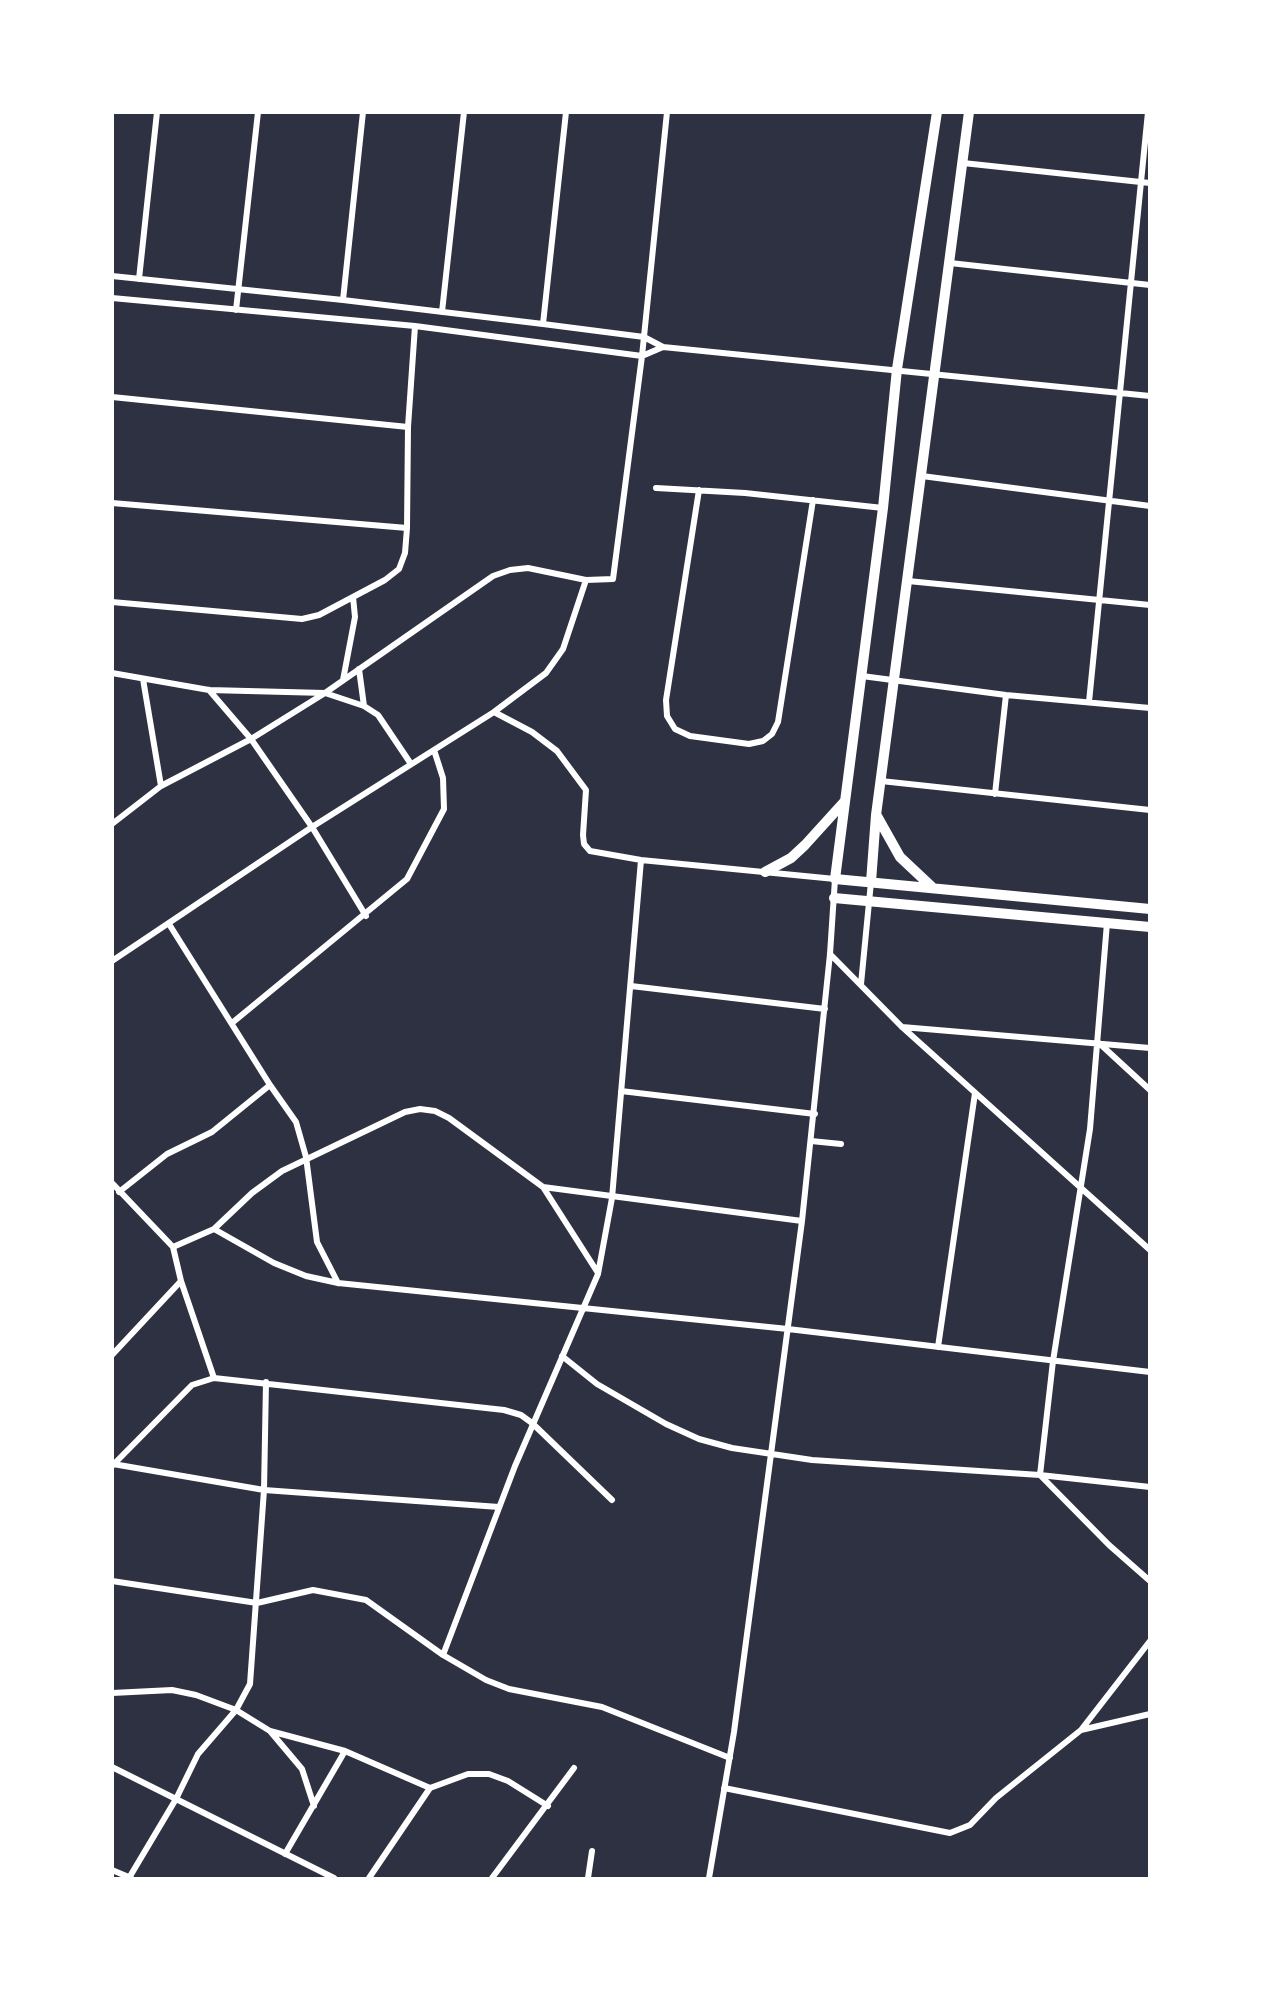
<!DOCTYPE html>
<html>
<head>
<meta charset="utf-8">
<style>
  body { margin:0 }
  #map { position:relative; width:1262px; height:1991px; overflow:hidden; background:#2d3142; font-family:"Source Sans 3",sans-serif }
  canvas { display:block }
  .frame { position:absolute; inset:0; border:114px solid #fff; pointer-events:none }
</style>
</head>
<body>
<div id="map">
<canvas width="1262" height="1991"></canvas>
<div class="frame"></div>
</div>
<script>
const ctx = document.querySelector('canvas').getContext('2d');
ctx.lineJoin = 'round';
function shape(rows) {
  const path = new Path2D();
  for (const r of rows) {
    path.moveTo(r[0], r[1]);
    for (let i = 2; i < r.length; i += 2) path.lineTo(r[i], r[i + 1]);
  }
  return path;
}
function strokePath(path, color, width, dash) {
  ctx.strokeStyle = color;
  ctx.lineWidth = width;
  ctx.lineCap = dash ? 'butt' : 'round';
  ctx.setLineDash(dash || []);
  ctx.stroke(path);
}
strokePath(shape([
  [963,163,1150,183],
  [950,263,1150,285],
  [112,276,343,300,543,324,644,337,663,347,1150,396],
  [139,279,157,112],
  [112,298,415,326,642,356,663,347],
  [343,300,363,112],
  [236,310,258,112],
  [442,312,464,112],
  [543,324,566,112],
  [112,397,408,427],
  [922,476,1150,506],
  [656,488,745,493,883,508],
  [699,490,666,700,667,716,675,729,690,736,749,744,763,741,772,734,778,722,813,500],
  [112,503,407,528],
  [908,581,1150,605],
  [112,602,302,619,319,615,385,580,399,569,405,553,407,528,408,427,415,326],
  [359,669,364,706],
  [112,673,209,690,325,693,364,706,378,715,411,764],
  [862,676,1006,695,1150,708],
  [143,679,161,786],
  [343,680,355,617,353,597],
  [209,690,251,739,312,827,366,916],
  [1089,702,1148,112],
  [494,712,532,732,557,751,586,790,583,835,584,844,590,851,641,860,835,879,830,954,802,1221,734,1732,709,1878],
  [881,781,1150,810],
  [995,794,1006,695],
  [112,824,161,786,251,739,325,693,493,576,510,570,528,568,586,580,613,579,642,356,667,112],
  [1107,923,1090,1129,1053,1361,1040,1475,1109,1545,1150,1581],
  [169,924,270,1085,296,1122,306,1157,317,1242,338,1283],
  [830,954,901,1026,1150,1250],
  [112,961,312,827,494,712,546,673,563,649,586,580],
  [861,984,871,882],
  [631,986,825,1009],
  [232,1023,407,879,444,809,443,778,434,750],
  [902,1027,1150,1048],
  [1099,1043,1150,1090],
  [621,1091,815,1114],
  [811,1141,841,1144],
  [112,1183,173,1247],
  [543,1187,802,1221],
  [119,1192,167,1154,212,1132,270,1085],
  [214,1229,274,1263,306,1276,338,1283,788,1329,1150,1372],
  [181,1281,214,1378],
  [938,1347,975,1093],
  [112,1355,181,1281,173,1247,214,1229,252,1193,282,1171,405,1112,420,1109,435,1111,449,1118,543,1187,598,1273],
  [562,1356,597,1384,666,1424,699,1439,732,1448,812,1460,1040,1475,1150,1487],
  [113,1464,264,1490,499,1507],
  [112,1466,192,1385,214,1378,504,1410,521,1415,532,1423,612,1500],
  [112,1581,257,1603,313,1590,366,1600,443,1655,486,1680,509,1689,602,1707,730,1758],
  [443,1655,515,1466,598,1274,612,1198,641,860],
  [112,1693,172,1690,196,1695,236,1710,270,1731,345,1751,430,1788,468,1774,489,1774,508,1781,548,1806],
  [1081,1730,1150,1641],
  [270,1731,302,1769,314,1806],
  [112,1767,334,1878],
  [724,1788,950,1833,970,1825,996,1798,1081,1730,1150,1714],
  [285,1854,345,1751],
  [112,1870,131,1878],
  [129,1878,176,1799,198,1754,236,1710,250,1684,264,1490,266,1382],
  [369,1878,430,1788],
  [492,1878,574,1768],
  [588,1878,592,1851]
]), '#fff', 6);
strokePath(shape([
  [937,112,897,369,883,508,835,879,1150,909],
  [877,816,900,857,933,888],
  [765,872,791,858,805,845,844,802],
  [871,882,876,815,969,112],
  [834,898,1150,927]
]), '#fff', 10);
</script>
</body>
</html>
